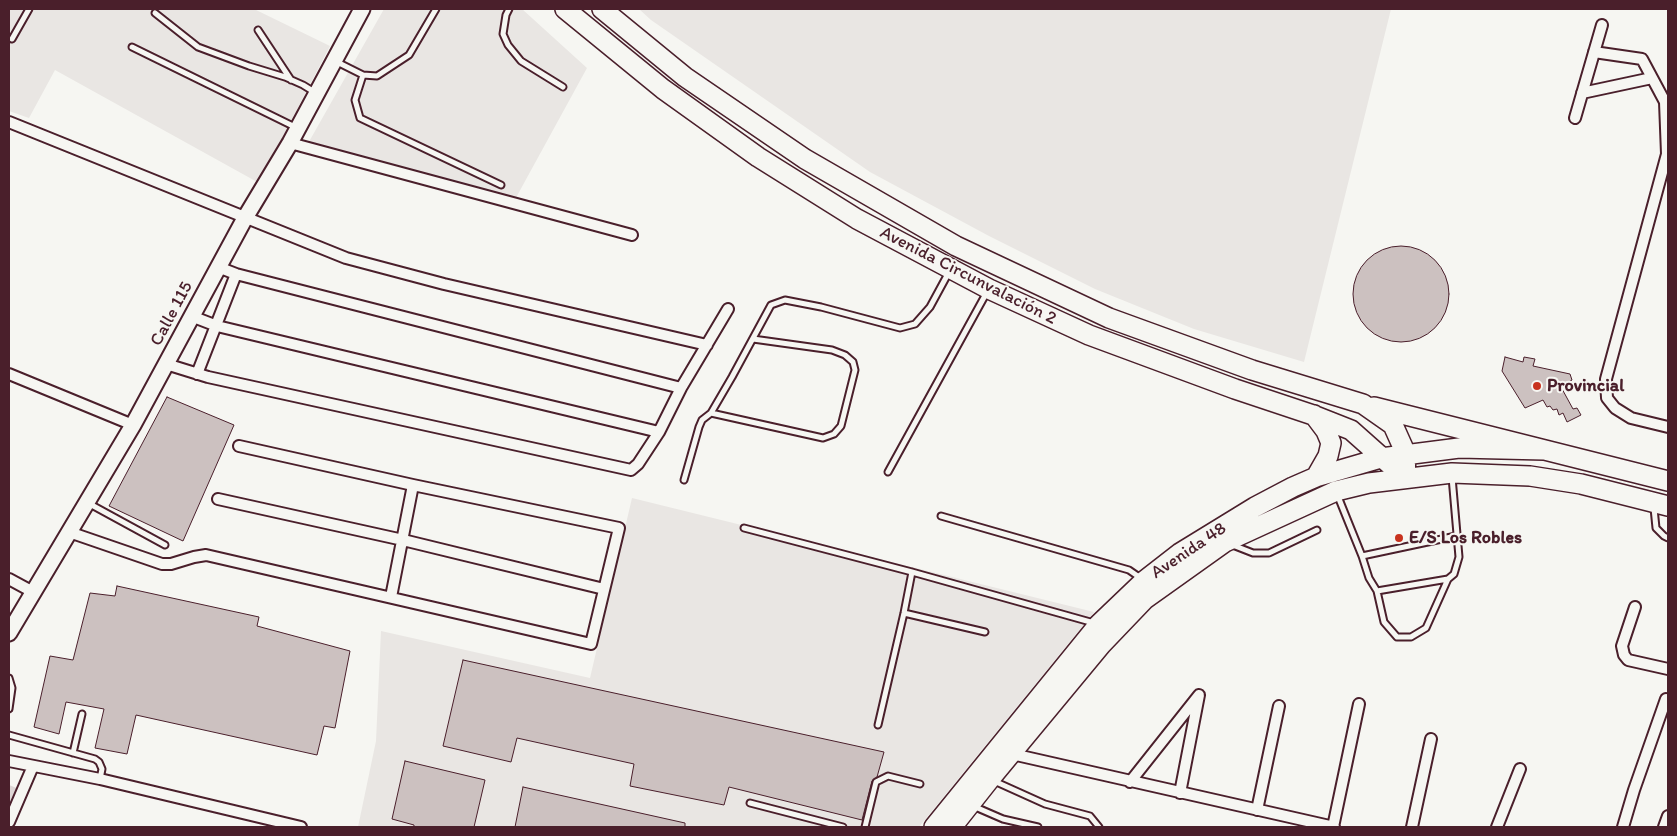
<!DOCTYPE html>
<html>
<head>
<meta charset="utf-8">
<style>
  body { margin:0 }
  #map { position:relative; width:1677px; height:836px; overflow:hidden; background:#f6f6f2; font-family:Itim,sans-serif }
  canvas { display:block }
  .frame { position:absolute; inset:0; border:10px solid #4a1f2b; pointer-events:none }
</style>
</head>
<body>
<div id="map">
<canvas width="1677" height="836"></canvas>
<div class="frame"></div>
</div>
<script>
const ctx = document.querySelector('canvas').getContext('2d');
ctx.lineJoin = 'round';
function fill(path, color) {
  ctx.fillStyle = color;
  ctx.fill(path, 'evenodd');
}
function shape(rows) {
  const path = new Path2D();
  for (const r of rows) {
    if (r.length === 3) {
      path.moveTo(r[0] + r[2], r[1]);
      path.arc(r[0], r[1], r[2], 0, 2 * Math.PI);
      continue;
    }
    path.moveTo(r[0], r[1]);
    for (let i = 2; i < r.length; i += 2) path.lineTo(r[i], r[i + 1]);
  }
  return path;
}
function strokePath(path, color, width, dash) {
  ctx.strokeStyle = color;
  ctx.lineWidth = width;
  ctx.lineCap = dash ? 'butt' : 'round';
  ctx.setLineDash(dash || []);
  ctx.stroke(path);
}
function write(font, color, halo, rows, align = 'center') {
  ctx.font = font + ' Itim,sans-serif';
  ctx.lineWidth = 4;
  ctx.setLineDash([]);
  ctx.textBaseline = 'middle';
  ctx.strokeStyle = halo;
  ctx.fillStyle = color;
  for (const [text, x, y, turn = 0] of rows) {
    ctx.save();
    ctx.translate(x, y);
    ctx.rotate((+turn || 0) * Math.PI / 180);
    ctx.textAlign = isNaN(turn) ? turn : align;
    if (halo) ctx.strokeText(text, 0, 0);
    ctx.fillText(text, 0, 0);
    ctx.restore();
  }
}
fill(shape([
  [9,9,254,9,330,46,259,183,55,70,29,118,9,111],
  [384,9,522,9,587,68,512,205,306,147],
  [639,9,1391,9,1304,362,1194,329,1095,289,989,236,870,172,651,20],
  [632,498,1094,612,919,827,358,827,376,741,381,631,590,678]
]), '#e9e6e3');
fill(shape([
  [9,785,19,789,9,809]
]), '#ddd6d5');
const building = shape([
  [1401,294,48],
  [1505,357,1523,362,1524,357,1535,359,1533,366,1570,374,1572,380,1561,387,1573,409,1577,408,1581,415,1567,422,1563,413,1559,415,1557,409,1553,410,1550,406,1547,407,1543,400,1525,408,1502,371,1505,357],
  [167,397,234,425,183,541,109,506,167,397],
  [117,586,259,617,257,626,350,651,335,728,324,726,317,755,136,715,127,754,95,748,104,709,66,702,59,734,34,727,50,656,73,660,90,593,115,596,117,586],
  [463,660,884,752,877,777,872,781,862,820,729,787,724,805,630,786,634,764,517,738,511,762,443,746,463,660],
  [405,761,485,780,474,827,414,827,414,825,392,819,405,761],
  [523,787,685,823,685,827,515,827,523,787]
]);
fill(building, '#ccc1c0');
strokePath(building, '#4a1f2b', 1);
const lane = shape([
  [509,9,506,15,503,34,508,45,521,61,563,87],
  [155,13,198,47,249,66,285,77,303,85,316,93],
  [258,30,291,80],
  [12,39,29,9],
  [132,47,295,127],
  [337,62,363,75,377,76,409,55,436,9],
  [363,75,355,100,360,118,501,185],
  [711,413,823,438,834,434,841,426,855,370,853,362,845,355,832,350,753,339],
  [888,472,987,292],
  [684,480,699,427,702,420,711,413,732,377,771,305,785,300,821,307,900,328,915,324,930,307,949,272],
  [1337,494,1362,556,1369,578,1377,591,1384,622,1397,637,1411,637,1426,628,1448,579],
  [88,503,165,545],
  [1654,508,1656,528,1664,536,1668,538],
  [941,516,1129,570,1142,579],
  [744,528,912,572,1094,623],
  [1230,544,1253,553,1269,553,1317,530],
  [1362,556,1456,536],
  [1377,591,1448,579,1454,574,1459,557,1452,477],
  [904,613,985,632],
  [9,678,12,688,9,709],
  [878,725,904,613,912,572],
  [9,735,95,759,99,762,102,769,100,779],
  [73,753,82,714],
  [994,781,1045,804,1090,816,1099,827],
  [750,803,843,827],
  [973,806,1003,819,1038,827],
  [865,827,876,782,888,776,920,784]
]);
const street = shape([
  [1594,52,1642,59,1665,102,1667,154,1606,379,1607,398,1615,408,1631,418,1668,427],
  [1582,93,1652,78],
  [1575,118,1602,25],
  [9,122,346,258,444,284,707,345],
  [290,143,632,235],
  [218,267,236,274,681,388],
  [191,316,217,326,659,432],
  [166,364,208,377,631,470,638,464,659,432,681,388,728,309],
  [9,374,133,425],
  [197,374,236,274],
  [218,499,403,540,604,589],
  [69,532,162,564,171,564,194,557,206,555,591,644,619,528,413,485,239,446],
  [9,579,33,592],
  [391,597,413,485],
  [1635,607,1622,646,1624,655,1628,660,1668,669],
  [1012,754,1334,827],
  [9,761,100,779,301,827],
  [1130,782,1199,695,1180,793],
  [1257,810,1279,706],
  [9,822,33,766],
  [1333,827,1359,704],
  [1412,827,1431,739],
  [1497,827,1520,769],
  [1623,827,1634,790,1666,699],
  [1664,827,1668,816]
]);
const secondary = shape([
  [9,633,133,425,245,218,290,143,362,9]
]);
const highway = shape([
  [565,9,663,89,758,157,857,219,989,289,1089,335,1235,389,1313,415,1351,430,1405,478],
  [602,9,685,77,805,159,956,246,1109,318,1252,370,1363,404,1393,425,1406,454,1405,478],
  [1374,407,1668,481],
  [1314,415,1326,431,1331,443,1328,456,1316,477],
  [934,827,1099,624,1144,581,1180,553,1255,507,1293,487,1316,477,1381,458,1459,448,1544,450],
  [952,827,990,779,1101,645,1145,599,1225,542,1336,491,1369,483,1452,473,1530,476,1581,484,1668,506]
]);
strokePath(lane, '#4a1f2b', 9);
strokePath(street, '#4a1f2b', 14);
strokePath(secondary, '#4a1f2b', 19);
strokePath(highway, '#4a1f2b', 22);
strokePath(lane, '#f6f6f2', 5);
strokePath(street, '#f6f6f2', 10);
strokePath(secondary, '#f6f6f2', 15);
strokePath(highway, '#f6f6f2', 19);
for (const [x, y, r, color] of [
  [1537,386,5,"#c8321e"],
  [1399,538,5,"#c8321e"]
]) {
  const dot = new Path2D();
  dot.arc(x, y, r, 0, 2 * Math.PI);
  ctx.fillStyle = color;
  ctx.fill(dot);
  strokePath(dot, '#f6f6f2', 2);
}
write('18px', '#4a1f2b', '#f6f6f2', [
  ["Avenida Circunvalación 2",968,276,27],
  ["Calle 115",172,314,-62],
  ["Avenida 48",1189,551,-34]
]);
write('bold 18px', '#4a1f2b', '#f6f6f2', [
  ["Provincial",1547,386],
  ["E/S Los Robles",1409,538]
], 'left');
</script>
</body>
</html>
